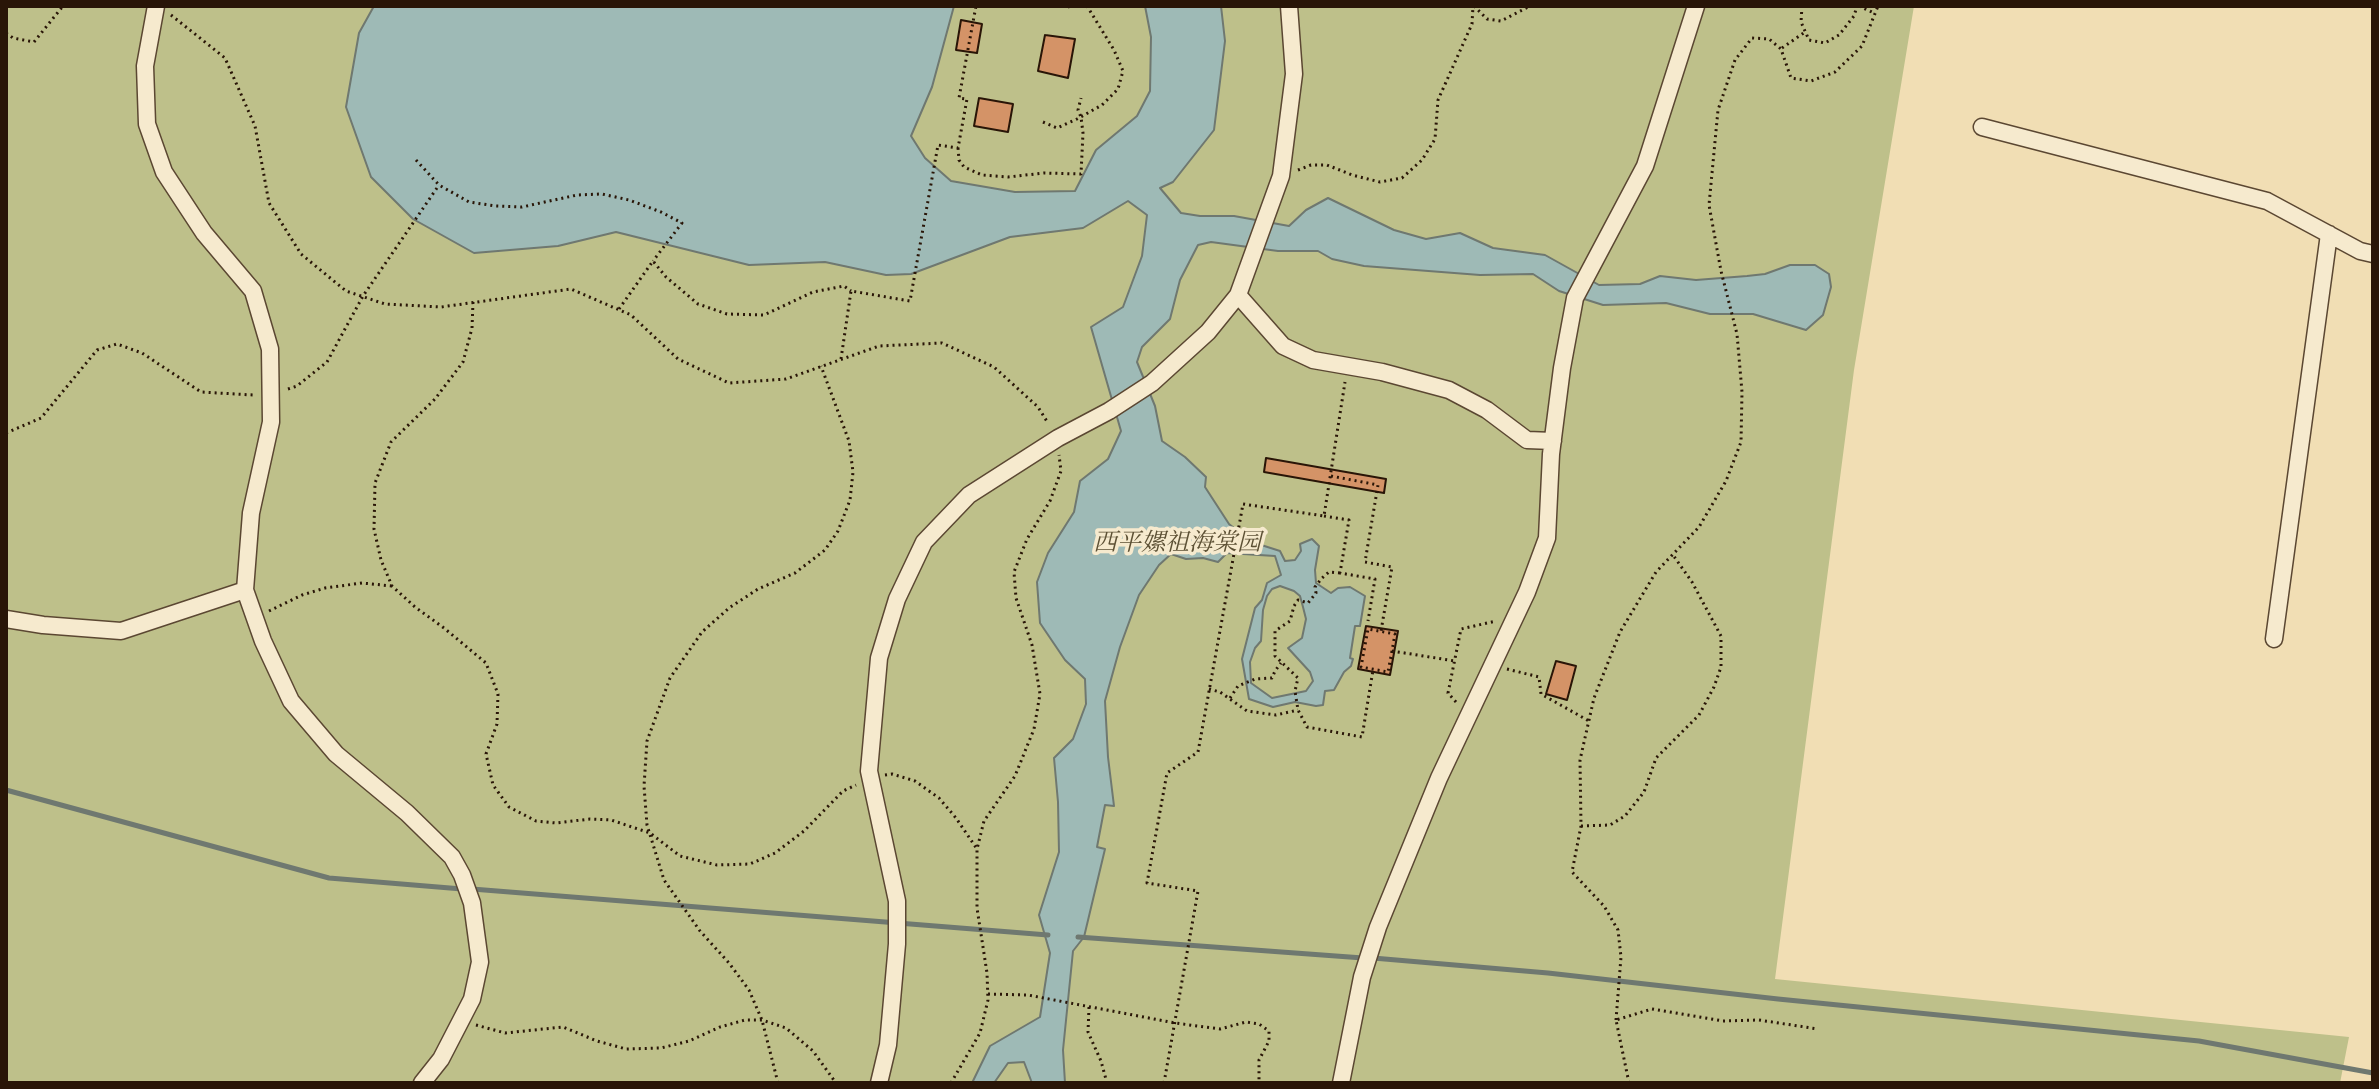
<!DOCTYPE html>
<html>
<head>
<meta charset="utf-8">
<style>
  body { margin:0 }
  #map { position:relative; width:2379px; height:1089px; overflow:hidden; background:#f1deb4; font-family:"IM FELL Great Primer",serif }
  canvas { display:block }
  .frame { position:absolute; inset:0; border:8px solid #291507; pointer-events:none }
</style>
</head>
<body>
<div id="map">
<canvas width="2379" height="1089"></canvas>
<div class="frame"></div>
</div>
<script>
const ctx = document.querySelector('canvas').getContext('2d');
ctx.lineJoin = 'round';
function fill(path, color) {
  ctx.fillStyle = color;
  ctx.fill(path, 'evenodd');
}
function shape(rows) {
  const path = new Path2D();
  for (const r of rows) {
    path.moveTo(r[0], r[1]);
    for (let i = 2; i < r.length; i += 2) path.lineTo(r[i], r[i + 1]);
  }
  return path;
}
function strokePath(path, color, width, dash) {
  ctx.strokeStyle = color;
  ctx.lineWidth = width;
  ctx.lineCap = dash ? 'butt' : 'round';
  ctx.setLineDash(dash || []);
  ctx.stroke(path);
}
function write(font, color, halo, rows, align = 'center') {
  ctx.font = font + ' "IM FELL Great Primer","Noto Serif SC",serif';
  ctx.lineWidth = 7;
  ctx.setLineDash([]);
  ctx.textBaseline = 'middle';
  ctx.strokeStyle = halo;
  ctx.fillStyle = color;
  for (const [text, x, y, turn = 0] of rows) {
    ctx.save();
    ctx.translate(x, y);
    ctx.rotate((+turn || 0) * Math.PI / 180);
    ctx.textAlign = isNaN(turn) ? turn : align;
    if (halo) ctx.strokeText(text, 0, 0);
    ctx.fillText(text, 0, 0);
    ctx.restore();
  }
}
fill(shape([
  [6,6,1914,6,1854,370,1775,979,2349,1037,2340,1083,6,1083]
]), '#bec08a');
const water = shape([
  [374,6,954,6,932,87,911,136,925,158,951,181,1015,192,1075,191,1096,150,1137,116,1150,91,1151,37,1145,6,1221,6,1225,41,1214,130,1173,182,1160,188,1181,213,1200,216,1234,216,1289,226,1306,210,1328,198,1394,230,1426,239,1460,233,1493,248,1545,255,1599,285,1640,284,1660,276,1696,280,1747,276,1765,274,1790,265,1815,265,1829,274,1831,287,1823,315,1806,330,1753,314,1710,314,1666,303,1603,305,1559,291,1533,274,1480,275,1364,266,1332,259,1318,251,1278,251,1211,242,1198,245,1180,280,1170,319,1142,347,1137,362,1155,406,1162,441,1185,457,1206,477,1205,487,1229,524,1244,536,1251,539,1255,543,1280,551,1285,561,1295,560,1301,551,1300,544,1312,539,1319,546,1315,570,1316,583,1331,593,1338,588,1350,587,1365,596,1360,626,1355,626,1350,658,1353,659,1351,666,1344,672,1334,690,1325,691,1323,705,1316,706,1295,702,1273,707,1249,699,1242,659,1255,608,1262,600,1267,583,1281,575,1275,556,1227,553,1218,562,1203,558,1186,559,1171,554,1159,565,1139,595,1120,647,1105,701,1108,757,1114,806,1105,805,1097,847,1105,849,1084,937,1073,951,1063,1050,1065,1083,1032,1083,1024,1062,1008,1063,994,1083,972,1083,990,1046,1040,1017,1050,953,1039,915,1059,852,1058,802,1054,758,1073,739,1086,704,1085,679,1065,660,1040,623,1037,582,1048,553,1074,512,1080,481,1108,459,1121,431,1091,327,1123,307,1142,256,1147,215,1128,201,1083,228,1010,237,911,274,886,275,825,262,749,265,616,232,558,246,474,253,413,219,371,177,346,107,359,33,374,6],
  [1280,586,1294,591,1300,596,1303,607,1306,619,1302,638,1288,648,1310,672,1313,681,1306,691,1272,698,1251,683,1250,662,1255,648,1261,641,1263,610,1267,596,1272,589,1280,586]
]);
fill(water, '#9ebab6');
strokePath(water, '#6f7870', 2);
strokePath(shape([
  [6,790,329,878,462,889],
  [472,889,1048,935],
  [1078,937,1363,958],
  [1373,958,1548,973,1778,999,2199,1041,2373,1073]
]), '#6f7870', 5);
const building = shape([
  [961,20,982,24,977,53,956,50,961,20],
  [1045,35,1075,39,1068,78,1038,71,1045,35],
  [979,98,1013,104,1008,132,974,126,979,98],
  [1266,458,1386,479,1384,493,1264,472,1266,458],
  [1366,626,1398,631,1390,675,1358,669,1366,626],
  [1556,661,1576,666,1567,700,1546,694,1556,661]
]);
fill(building, '#d49367');
strokePath(building, '#291507', 2);
const minor = shape([
  [156,6,145,66,147,124,164,172,204,233,253,291,270,349,271,422,251,513,245,590,263,641,291,701,336,754,407,813,452,857,462,875,472,903,480,962,472,999,441,1059,422,1083],
  [1982,127,2267,201,2360,251,2373,254],
  [1238,295,1283,346,1313,360,1382,372,1449,390,1487,410,1527,440,1553,441],
  [6,619,43,625,121,631,245,590],
  [2274,639,2329,234],
  [879,1083,888,1045,897,944,897,901,869,771,879,658,897,599,924,542,969,495,1058,438,1109,411,1152,383,1208,332,1238,295,1281,176,1294,74,1289,6],
  [1341,1083,1362,977,1378,927,1439,778,1527,592,1547,538,1551,454,1562,368,1575,298,1645,166,1696,6]
]);
strokePath(minor, '#5b4732', 19);
strokePath(shape([
  [1474,6,1487,19,1501,21,1530,6],
  [1802,6,1801,22,1809,40,1825,43,1839,35,1854,16,1857,6],
  [1859,6,1874,13],
  [1068,7,1071,6],
  [171,15,225,58,255,126,269,203,301,254,346,291,385,304,441,307,571,289,631,315,678,359,729,383,786,379,879,346,942,343,994,367,1038,407,1048,423],
  [6,33,13,38,34,42,63,6],
  [1782,48,1805,32],
  [1043,122,1057,128,1077,119,1102,105,1118,89,1123,71,1114,50,1087,6],
  [958,148,959,160,964,167,982,175,1008,177,1044,173,1081,174,1083,133,1081,117,1078,110,1081,98],
  [416,160,439,185,469,202,496,206,522,207,577,195,602,194,629,200,661,212,682,223,653,261],
  [1298,170,1311,165,1327,165,1352,175,1380,182,1402,178,1422,160,1435,139,1438,100,1472,24,1473,6],
  [473,302,472,328,463,362,435,399,391,442,375,483,374,529,381,560,392,586,415,607,444,628,486,663,498,694,497,724,486,754,493,785,509,807,536,821,556,823,590,819,611,820,650,833,680,856,717,865,750,864,775,853,804,831,843,791,856,785],
  [619,309,653,261,666,277,698,304,727,314,764,315,813,292,844,286,851,291],
  [841,359,851,291,910,301,938,145,958,148,967,99,959,98,976,6],
  [288,389,297,386,327,362,363,296,439,185],
  [6,433,41,418,97,350,117,344,142,353,201,392,253,395],
  [1331,476,1378,485,1365,562,1392,567,1381,631],
  [1324,516,1349,520,1340,573,1375,579,1368,621],
  [1340,573,1329,572,1322,578,1315,587,1316,593,1308,603,1298,600,1294,606,1290,621,1275,631,1275,656,1298,678,1295,691,1298,710,1307,727,1362,737,1373,670],
  [269,611,302,595,325,588,362,583,392,586],
  [1392,651,1388,672,1361,667,1368,629,1395,634,1392,651,1455,661],
  [1507,669,1539,677,1541,694,1589,721],
  [1209,689,1220,692,1247,711,1276,715,1298,710],
  [1230,698,1238,686,1255,679,1272,678,1275,671,1281,663],
  [1456,702,1448,693,1461,629,1496,621],
  [885,775,892,774,915,781,939,798,956,818,977,849],
  [1581,826,1610,825,1625,816,1644,792,1656,758,1699,715,1714,687,1721,667,1721,636,1692,582,1673,555],
  [988,994,1028,995,1175,1023,1220,1029,1246,1022,1259,1024,1269,1031,1269,1041,1259,1060,1259,1083],
  [1089,1007,1088,1032,1101,1061,1107,1083],
  [1616,1020,1621,957,1618,930,1604,906,1572,872,1581,826,1580,760,1594,698,1620,632,1656,572,1699,527,1726,481,1741,442,1742,392,1737,334,1721,271,1709,205,1718,110,1735,60,1752,38,1769,39,1781,49,1791,78,1811,81,1835,72,1862,46,1878,6],
  [476,1025,505,1033,563,1027,597,1041,626,1049,661,1048,689,1041,720,1027,745,1020,762,1020,786,1028,813,1051,836,1083],
  [778,1083,762,1020,749,990,729,963,700,931,664,880,647,825,644,786,647,741,670,678,702,632,729,608,758,589,795,573,825,550,838,531,850,500,853,472,849,441,821,366],
  [951,1083,980,1033,988,1000,987,973,977,908,977,849,984,821,1015,776,1034,729,1040,694,1032,645,1016,598,1014,572,1027,539,1050,501,1061,471,1059,455],
  [1164,1083,1198,891,1147,883,1167,773,1198,752,1243,504,1324,516,1345,382],
  [1629,1083,1616,1020,1652,1009,1723,1021,1759,1020,1818,1029]
]), '#291507', 3, [2, 4]);
strokePath(minor, '#f6eace', 16);
write('italic 24px', '#5d5135', '#f6eace', [
  ["西平嫘祖海棠园",1177,544]
]);
</script>
</body>
</html>
